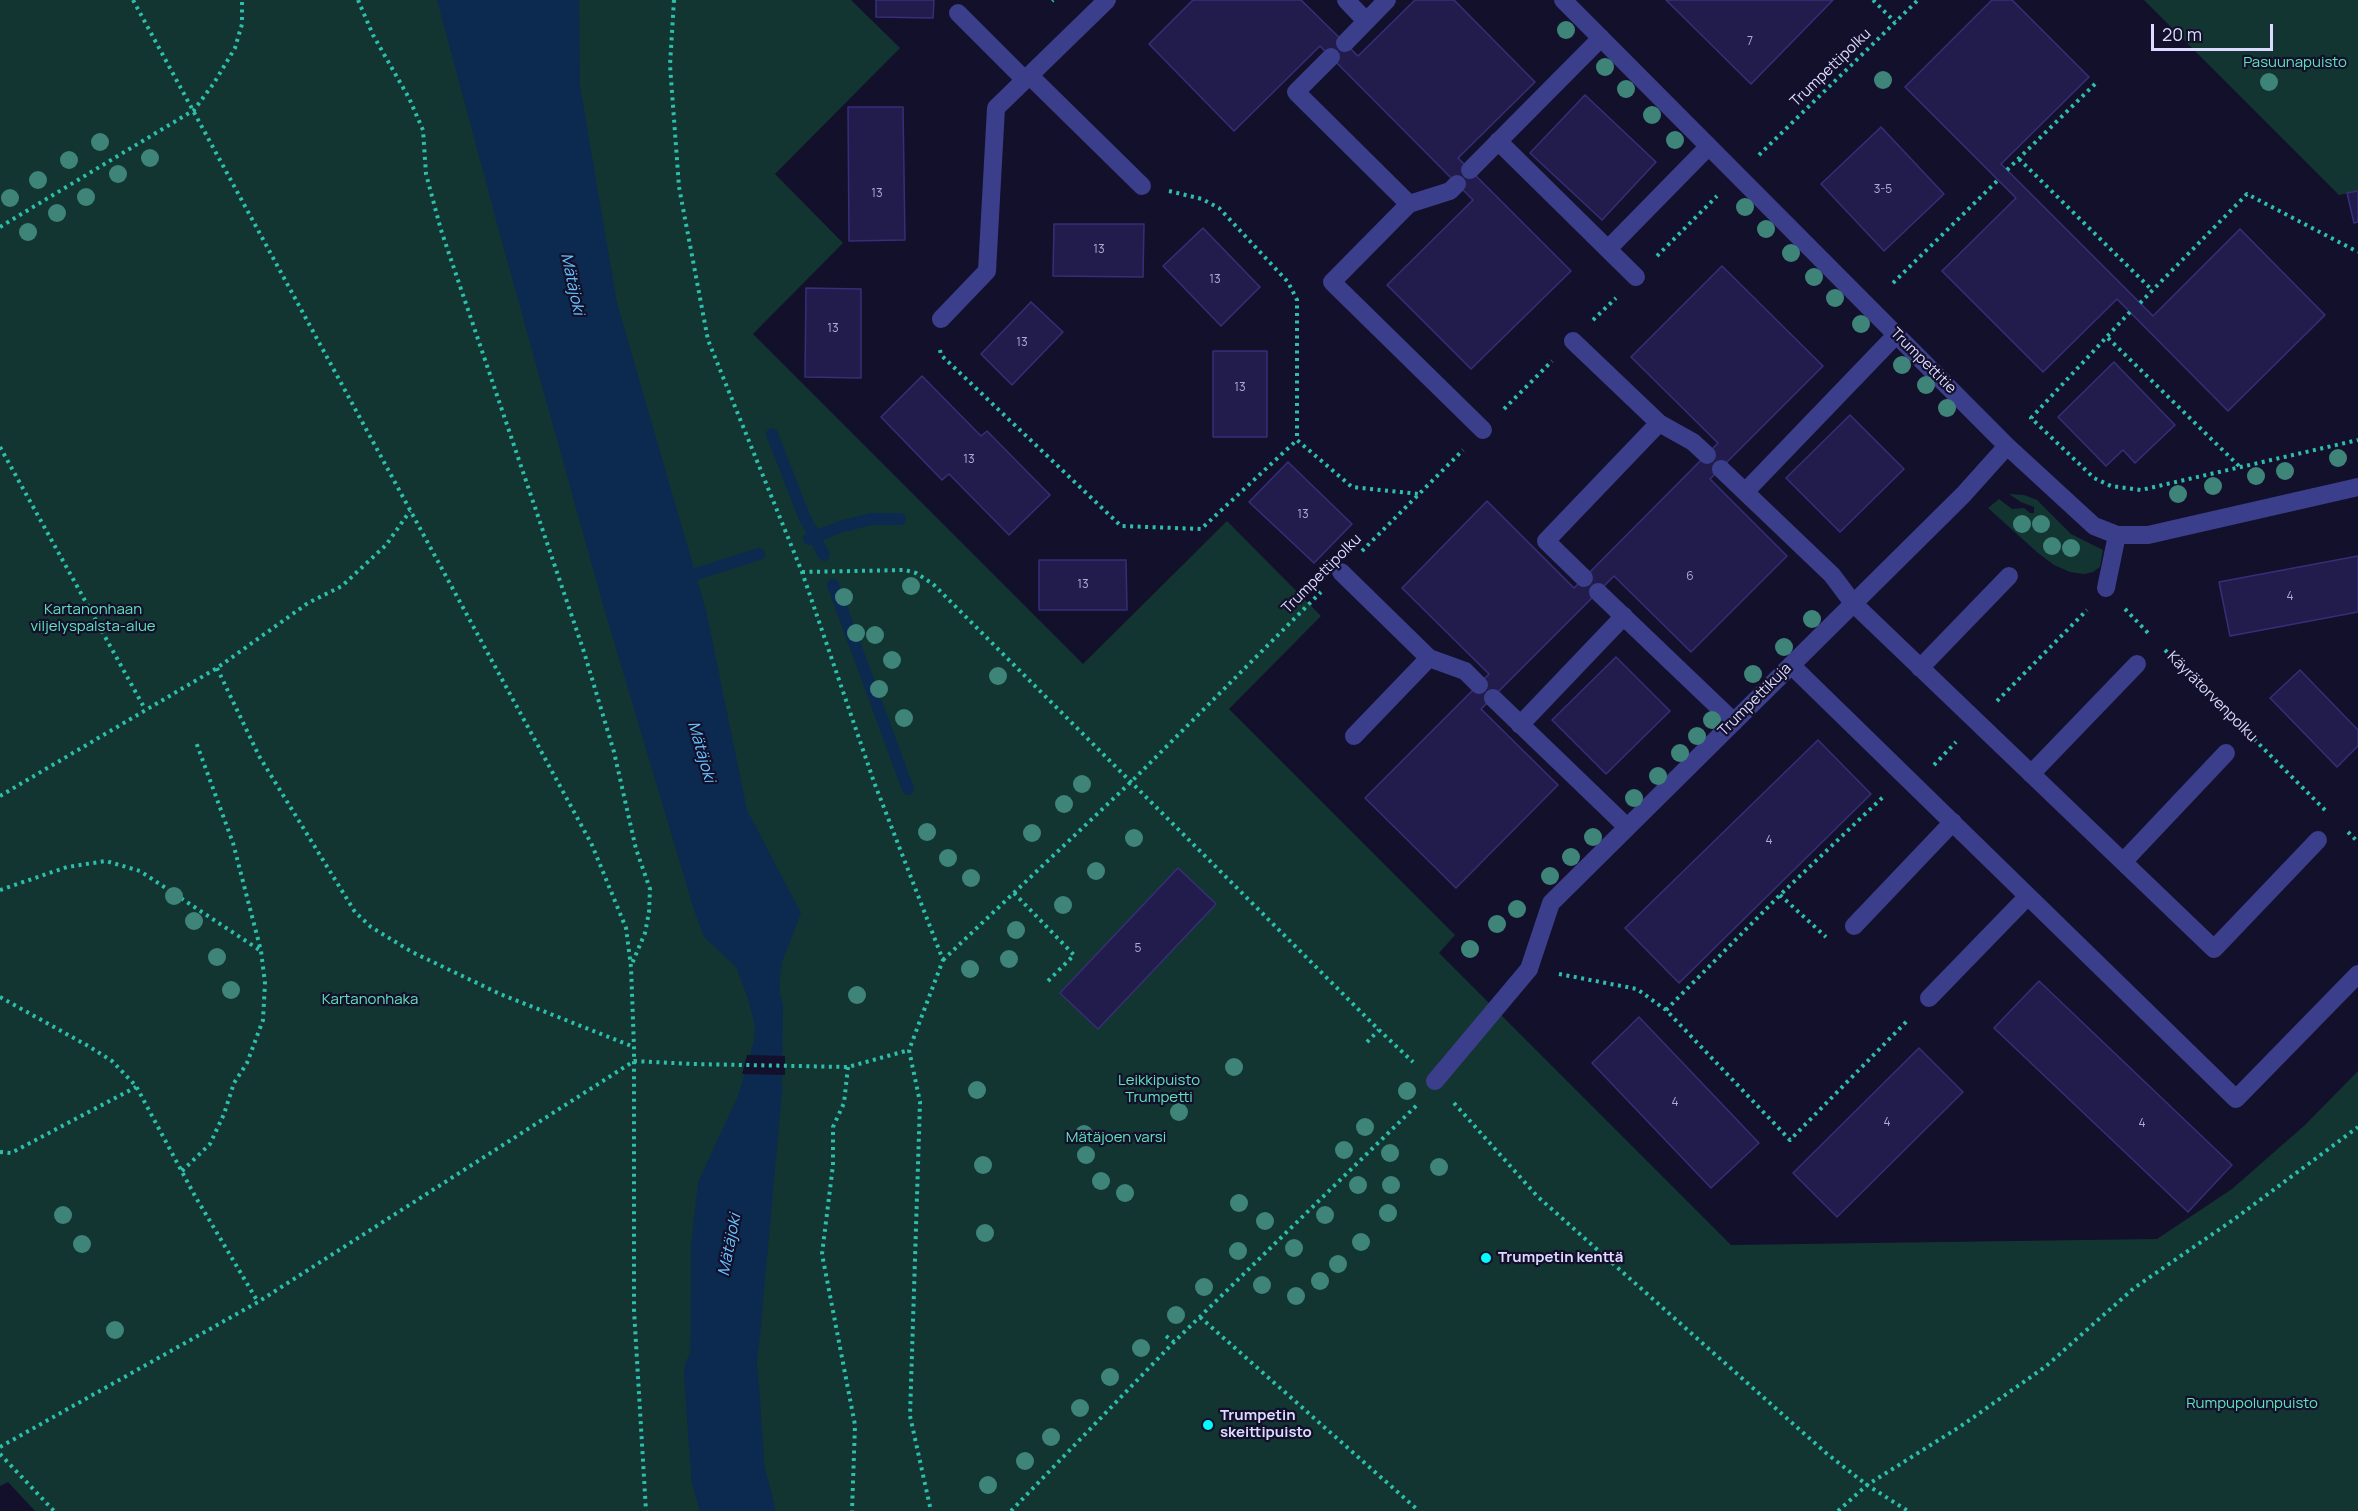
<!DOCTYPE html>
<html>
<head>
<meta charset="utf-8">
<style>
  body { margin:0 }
  #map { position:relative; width:2358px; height:1511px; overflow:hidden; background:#13102b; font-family:Manrope,sans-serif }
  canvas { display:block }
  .scale { position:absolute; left:2151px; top:24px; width:122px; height:27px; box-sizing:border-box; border:3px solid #dcdaff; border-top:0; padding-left:8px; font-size:18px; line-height:21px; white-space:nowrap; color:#dcdaff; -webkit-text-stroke:4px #13102b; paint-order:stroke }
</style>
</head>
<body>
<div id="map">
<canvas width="2358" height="1511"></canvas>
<div class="scale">20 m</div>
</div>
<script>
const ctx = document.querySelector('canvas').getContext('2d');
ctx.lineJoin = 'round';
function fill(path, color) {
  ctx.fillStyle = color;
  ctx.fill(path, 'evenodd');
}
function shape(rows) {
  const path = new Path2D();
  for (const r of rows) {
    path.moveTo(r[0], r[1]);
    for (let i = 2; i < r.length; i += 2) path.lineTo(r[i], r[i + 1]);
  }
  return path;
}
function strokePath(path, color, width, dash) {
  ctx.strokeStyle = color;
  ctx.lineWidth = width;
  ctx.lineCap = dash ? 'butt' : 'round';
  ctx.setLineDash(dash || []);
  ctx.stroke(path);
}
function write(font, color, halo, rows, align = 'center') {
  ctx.font = font + ' Manrope,sans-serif';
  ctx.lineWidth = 4.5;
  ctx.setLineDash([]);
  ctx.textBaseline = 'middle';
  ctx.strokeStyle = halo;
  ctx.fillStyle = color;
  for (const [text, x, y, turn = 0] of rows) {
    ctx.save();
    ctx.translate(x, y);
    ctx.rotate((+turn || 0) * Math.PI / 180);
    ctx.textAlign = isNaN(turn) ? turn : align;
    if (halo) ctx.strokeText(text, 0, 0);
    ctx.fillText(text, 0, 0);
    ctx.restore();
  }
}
fill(shape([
  [0,0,851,0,900,48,775,174,843,243,753,334,1083,664,1227,521,1321,616,1229,709,1455,935,1439,953,1731,1245,2157,1239,2232,1189,2305,1125,2358,1071,2358,1511,35,1511,8,1482,0,1486],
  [2144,0,2358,0,2358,191,2339,195],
  [2009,494,2024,495,2037,500,2071,534,2103,550,2100,567,2093,572,2084,574,2070,572,2054,565,2038,553,1988,508,1999,499,2012,509,2024,508,2030,513,2034,513,2034,507,2021,502]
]), '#133531');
fill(shape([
  [437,0,579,0,580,85,617,303,706,610,747,810,801,913,782,962,780,978,780,993,783,1006,782,1092,759,1346,754,1382,764,1463,700,1481,690,1419,691,1246,698,1182,738,1096,754,1041,755,1026,748,999,736,967,704,937,694,910,603,605,505,253]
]), '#0c294f');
fill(shape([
  [747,1055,785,1056,785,1075,742,1074]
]), '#13102b');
strokePath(shape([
  [772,434,804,516,824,555],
  [809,539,840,527,871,519,900,519],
  [680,579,759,554],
  [833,585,908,789]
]), '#0c294f', 12);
strokePath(shape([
  [721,1374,728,1474,738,1511]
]), '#0c294f', 74);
const building = shape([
  [876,0,934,0,933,18,876,17,876,0],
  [1193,0,1301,0,1358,56,1415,0,1454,0,1535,82,1458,158,1571,271,1471,369,1387,285,1473,200,1320,46,1234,131,1149,44,1193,0],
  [1666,0,1833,0,1751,84,1666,0],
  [1992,0,2012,0,2089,77,2001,164,2153,316,2240,229,2325,315,2228,411,2117,299,2043,372,1942,271,2016,198,1905,87,1992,0],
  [1585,95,1656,162,1602,220,1530,153,1585,95],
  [848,107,903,107,905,240,849,241,848,107],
  [1881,127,1944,194,1884,251,1821,184,1881,127],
  [2358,191,2358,222,2354,223,2347,193,2358,191],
  [1054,224,1144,224,1143,277,1053,276,1054,224],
  [1203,228,1260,287,1221,326,1163,266,1203,228],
  [1722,266,1823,366,1710,479,1787,556,1691,652,1614,576,1481,709,1558,785,1456,888,1365,798,1489,674,1402,588,1487,501,1574,588,1718,443,1631,357,1722,266],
  [806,288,861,289,861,378,805,377,806,288],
  [1031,302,1063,332,1012,385,981,354,1031,302],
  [1213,351,1267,351,1267,437,1213,437,1213,351],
  [2114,362,2175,425,2135,463,2123,450,2106,466,2058,417,2114,362],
  [922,376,981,436,987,431,1050,495,1009,535,949,474,942,480,881,417,922,376],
  [1850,415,1904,469,1840,532,1786,478,1850,415],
  [1288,462,1352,524,1314,563,1249,502,1288,462],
  [2358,556,2358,612,2230,636,2219,582,2358,556],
  [1039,560,1126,560,1127,610,1039,610,1039,560],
  [1616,657,1670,711,1606,774,1552,720,1616,657],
  [2300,670,2358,730,2358,746,2337,767,2270,698,2300,670],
  [1818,740,1871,794,1679,983,1625,928,1818,740],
  [1178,868,1216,904,1098,1029,1060,993,1178,868],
  [2039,981,2232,1165,2188,1212,1994,1028,2039,981],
  [1639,1017,1759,1143,1711,1188,1592,1063,1639,1017],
  [1919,1048,1963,1092,1837,1217,1793,1173,1919,1048]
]);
fill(building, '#221c4c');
strokePath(building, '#372e79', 1.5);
strokePath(shape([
  [133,0,592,845,626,928,631,967,634,1047,634,1310,646,1511],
  [358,0,373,35,409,98,423,130,426,174,441,230,584,652,614,752,636,849,650,889,649,912,645,933,631,966],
  [674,0,670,65,679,187,708,340,802,572,874,782,943,960,909,1050,920,1102,910,1416,931,1511],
  [1873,0,1895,22],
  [1052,1,1053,0],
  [1759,155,1918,0],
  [2019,159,2152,290],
  [2007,170,2095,84],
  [1169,191,1202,199,1219,208,1288,282,1297,300,1297,440,1352,487,1419,494],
  [0,227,194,110,214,83,235,48,242,24,242,0],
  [1657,256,1717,196],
  [1893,283,1998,180],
  [2140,303,2247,194,2358,252],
  [2130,312,2031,418,2094,478,2111,486,2141,490,2358,440],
  [1593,320,1616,298],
  [2108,338,2240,467],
  [940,350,941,355,1121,526,1201,529,1297,440],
  [1504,409,1552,361],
  [0,447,145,709],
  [1362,551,1463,450],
  [802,572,905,570,916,573,933,584,1379,1030,1413,1062],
  [2125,609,2151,636],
  [2165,650,2240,725],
  [217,668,259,756,355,912,371,927,412,952,500,994,634,1047],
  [1997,701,2087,610],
  [2254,739,2325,810],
  [1934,765,1956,742],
  [0,796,217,668,308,603,342,586,386,545,410,511],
  [2348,832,2358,842],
  [0,890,67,867,106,861,140,871,261,951],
  [1014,893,1074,955,1048,981],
  [1780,895,1826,937],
  [943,960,1132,781,1321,592],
  [1559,974,1637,989,1666,1010,1790,1140,1908,1020],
  [0,997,90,1047,112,1061,136,1086,195,1196,258,1302],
  [1666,1010,1780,895,1883,797],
  [1367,1042,1379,1030],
  [848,1067,844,1103,833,1127,833,1165,822,1254,855,1425,852,1511],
  [1454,1103,1537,1196,1826,1453,1867,1485,1908,1511],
  [0,1152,11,1153,136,1087],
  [182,1171,210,1144,224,1114,234,1083,247,1063,263,1020,265,983,261,951,233,843,196,742],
  [1200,1317,1419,1511],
  [1166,1336,1174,1342],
  [0,1447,258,1302,634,1061,692,1064,848,1067,909,1050],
  [0,1454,54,1511],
  [1011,1511,1174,1342,1418,1104],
  [1838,1511,1867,1485,1961,1426,2045,1367,2134,1288,2233,1220,2358,1127]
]), '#2ebfac', 4, [3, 4.5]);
strokePath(shape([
  [1346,0,1366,21],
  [958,13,1025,80],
  [1345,43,1387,0],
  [1331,57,1296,92,1409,204],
  [1030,76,1142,186],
  [1498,141,1636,277],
  [1470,170,1601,38],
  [1457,184,1450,191,1409,204,1332,282,1483,430],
  [1608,249,1708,147],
  [941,319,987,271,996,108,1107,0],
  [1573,341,1659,423,1693,442,1707,455],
  [1721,469,1832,575,1853,603,2214,949,2318,840],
  [1745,492,1896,335],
  [1341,572,1429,658,1465,671,1479,685],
  [1584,578,1546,541,1659,423],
  [2106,588,2117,535],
  [1598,592,1734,722],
  [1791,665,2236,1099,2358,974],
  [1920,668,2009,576],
  [1493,698,1627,827],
  [1520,725,1624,616],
  [1354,736,1429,658],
  [2031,774,2137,664],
  [2123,862,2226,753],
  [1854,926,1953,822],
  [1929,998,2028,896],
  [1435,1081,1529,969]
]), '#3b3e8b', 18);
strokePath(shape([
  [1563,0,2007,446,2094,526,2117,535,2148,535,2358,487],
  [1529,969,1551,903,1963,495,2007,446]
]), '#3b3e8b', 18);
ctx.fillStyle = '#3e8479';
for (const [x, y] of [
  [1566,30],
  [1605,67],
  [1883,80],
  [2269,82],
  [1626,89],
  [1652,115],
  [1675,140],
  [100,142],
  [150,158],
  [69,160],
  [118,174],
  [38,180],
  [86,197],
  [10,198],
  [1745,207],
  [57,213],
  [1766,229],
  [28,232],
  [1791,253],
  [1814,277],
  [1835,298],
  [1861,324],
  [1902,365],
  [1926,385],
  [1947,408],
  [2338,458],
  [2285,471],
  [2256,476],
  [2213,486],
  [2178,494],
  [2022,524],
  [2041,524],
  [2052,546],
  [2071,548],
  [911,586],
  [844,597],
  [1812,619],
  [856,633],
  [875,635],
  [1784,647],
  [892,660],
  [1753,674],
  [998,676],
  [879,689],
  [904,718],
  [1712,720],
  [1697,736],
  [1680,753],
  [1658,776],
  [1082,784],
  [1634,798],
  [1064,804],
  [927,832],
  [1032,833],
  [1593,837],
  [1134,838],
  [1571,857],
  [948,858],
  [1096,871],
  [1550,876],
  [971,878],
  [174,896],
  [1063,905],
  [1517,909],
  [194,921],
  [1497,924],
  [1016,930],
  [1470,949],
  [217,957],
  [1009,959],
  [970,969],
  [231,990],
  [857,995],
  [1234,1067],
  [977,1090],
  [1407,1091],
  [1179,1112],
  [1365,1127],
  [1084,1134],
  [1344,1150],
  [1390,1153],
  [1086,1155],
  [983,1165],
  [1439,1167],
  [1101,1181],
  [1358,1185],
  [1391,1185],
  [1125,1193],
  [1239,1203],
  [1388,1213],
  [63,1215],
  [1325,1215],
  [1265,1221],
  [985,1233],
  [1361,1242],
  [82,1244],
  [1294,1248],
  [1238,1251],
  [1338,1264],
  [1320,1281],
  [1262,1285],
  [1204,1287],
  [1296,1296],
  [1176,1315],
  [115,1330],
  [1141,1348],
  [1110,1377],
  [1080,1408],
  [1051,1437],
  [1025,1461],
  [988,1485]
]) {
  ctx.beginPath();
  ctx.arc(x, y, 9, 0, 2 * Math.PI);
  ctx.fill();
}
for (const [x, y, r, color] of [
  [1486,1258,6,"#06f9ff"],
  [1208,1425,6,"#06f9ff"]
]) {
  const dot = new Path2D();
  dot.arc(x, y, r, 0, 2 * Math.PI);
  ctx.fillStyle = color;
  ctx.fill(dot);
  strokePath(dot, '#13102b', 2);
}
write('12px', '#aeaad2', null, [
  ["7",1750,42],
  ["3-5",1883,190],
  ["13",877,194],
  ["13",1099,250],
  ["13",1215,280],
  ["13",833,329],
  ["13",1022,343],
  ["13",1240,388],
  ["13",969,460],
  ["13",1303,515],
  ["6",1690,577],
  ["13",1083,585],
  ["4",2290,597],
  ["4",1769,841],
  ["5",1138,949],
  ["4",1675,1103],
  ["4",1887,1123],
  ["4",2142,1124]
]);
write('15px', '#62e3b9', '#13102b', [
  ["Pasuunapuisto",2295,63],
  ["Kartanonhaan",93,610],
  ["viljelyspalsta-alue",93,627],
  ["Kartanonhaka",370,1000],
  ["Leikkipuisto",1159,1081],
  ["Trumpetti",1159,1098],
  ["Mätäjoen varsi",1116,1138],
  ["Rumpupolunpuisto",2252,1404]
]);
write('15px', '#dcdaff', '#13102b', [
  ["Trumpettipolku",1831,68,-44],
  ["Trumpettitie",1923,361,45],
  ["Trumpettipolku",1322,574,-45],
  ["Käyrätorvenpolku",2212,697,45],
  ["Trumpettikuja",1755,700,-45]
]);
write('bold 15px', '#dcdaff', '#13102b', [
  ["Trumpetin kenttä",1498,1258],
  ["Trumpetin",1220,1416],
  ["skeittipuisto",1220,1433]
], 'left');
write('italic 16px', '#68c5ff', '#13102b', [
  ["Mätäjoki",572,284,78],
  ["Mätäjoki",701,752,74],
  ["Mätäjoki",730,1245,-79]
]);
</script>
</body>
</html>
